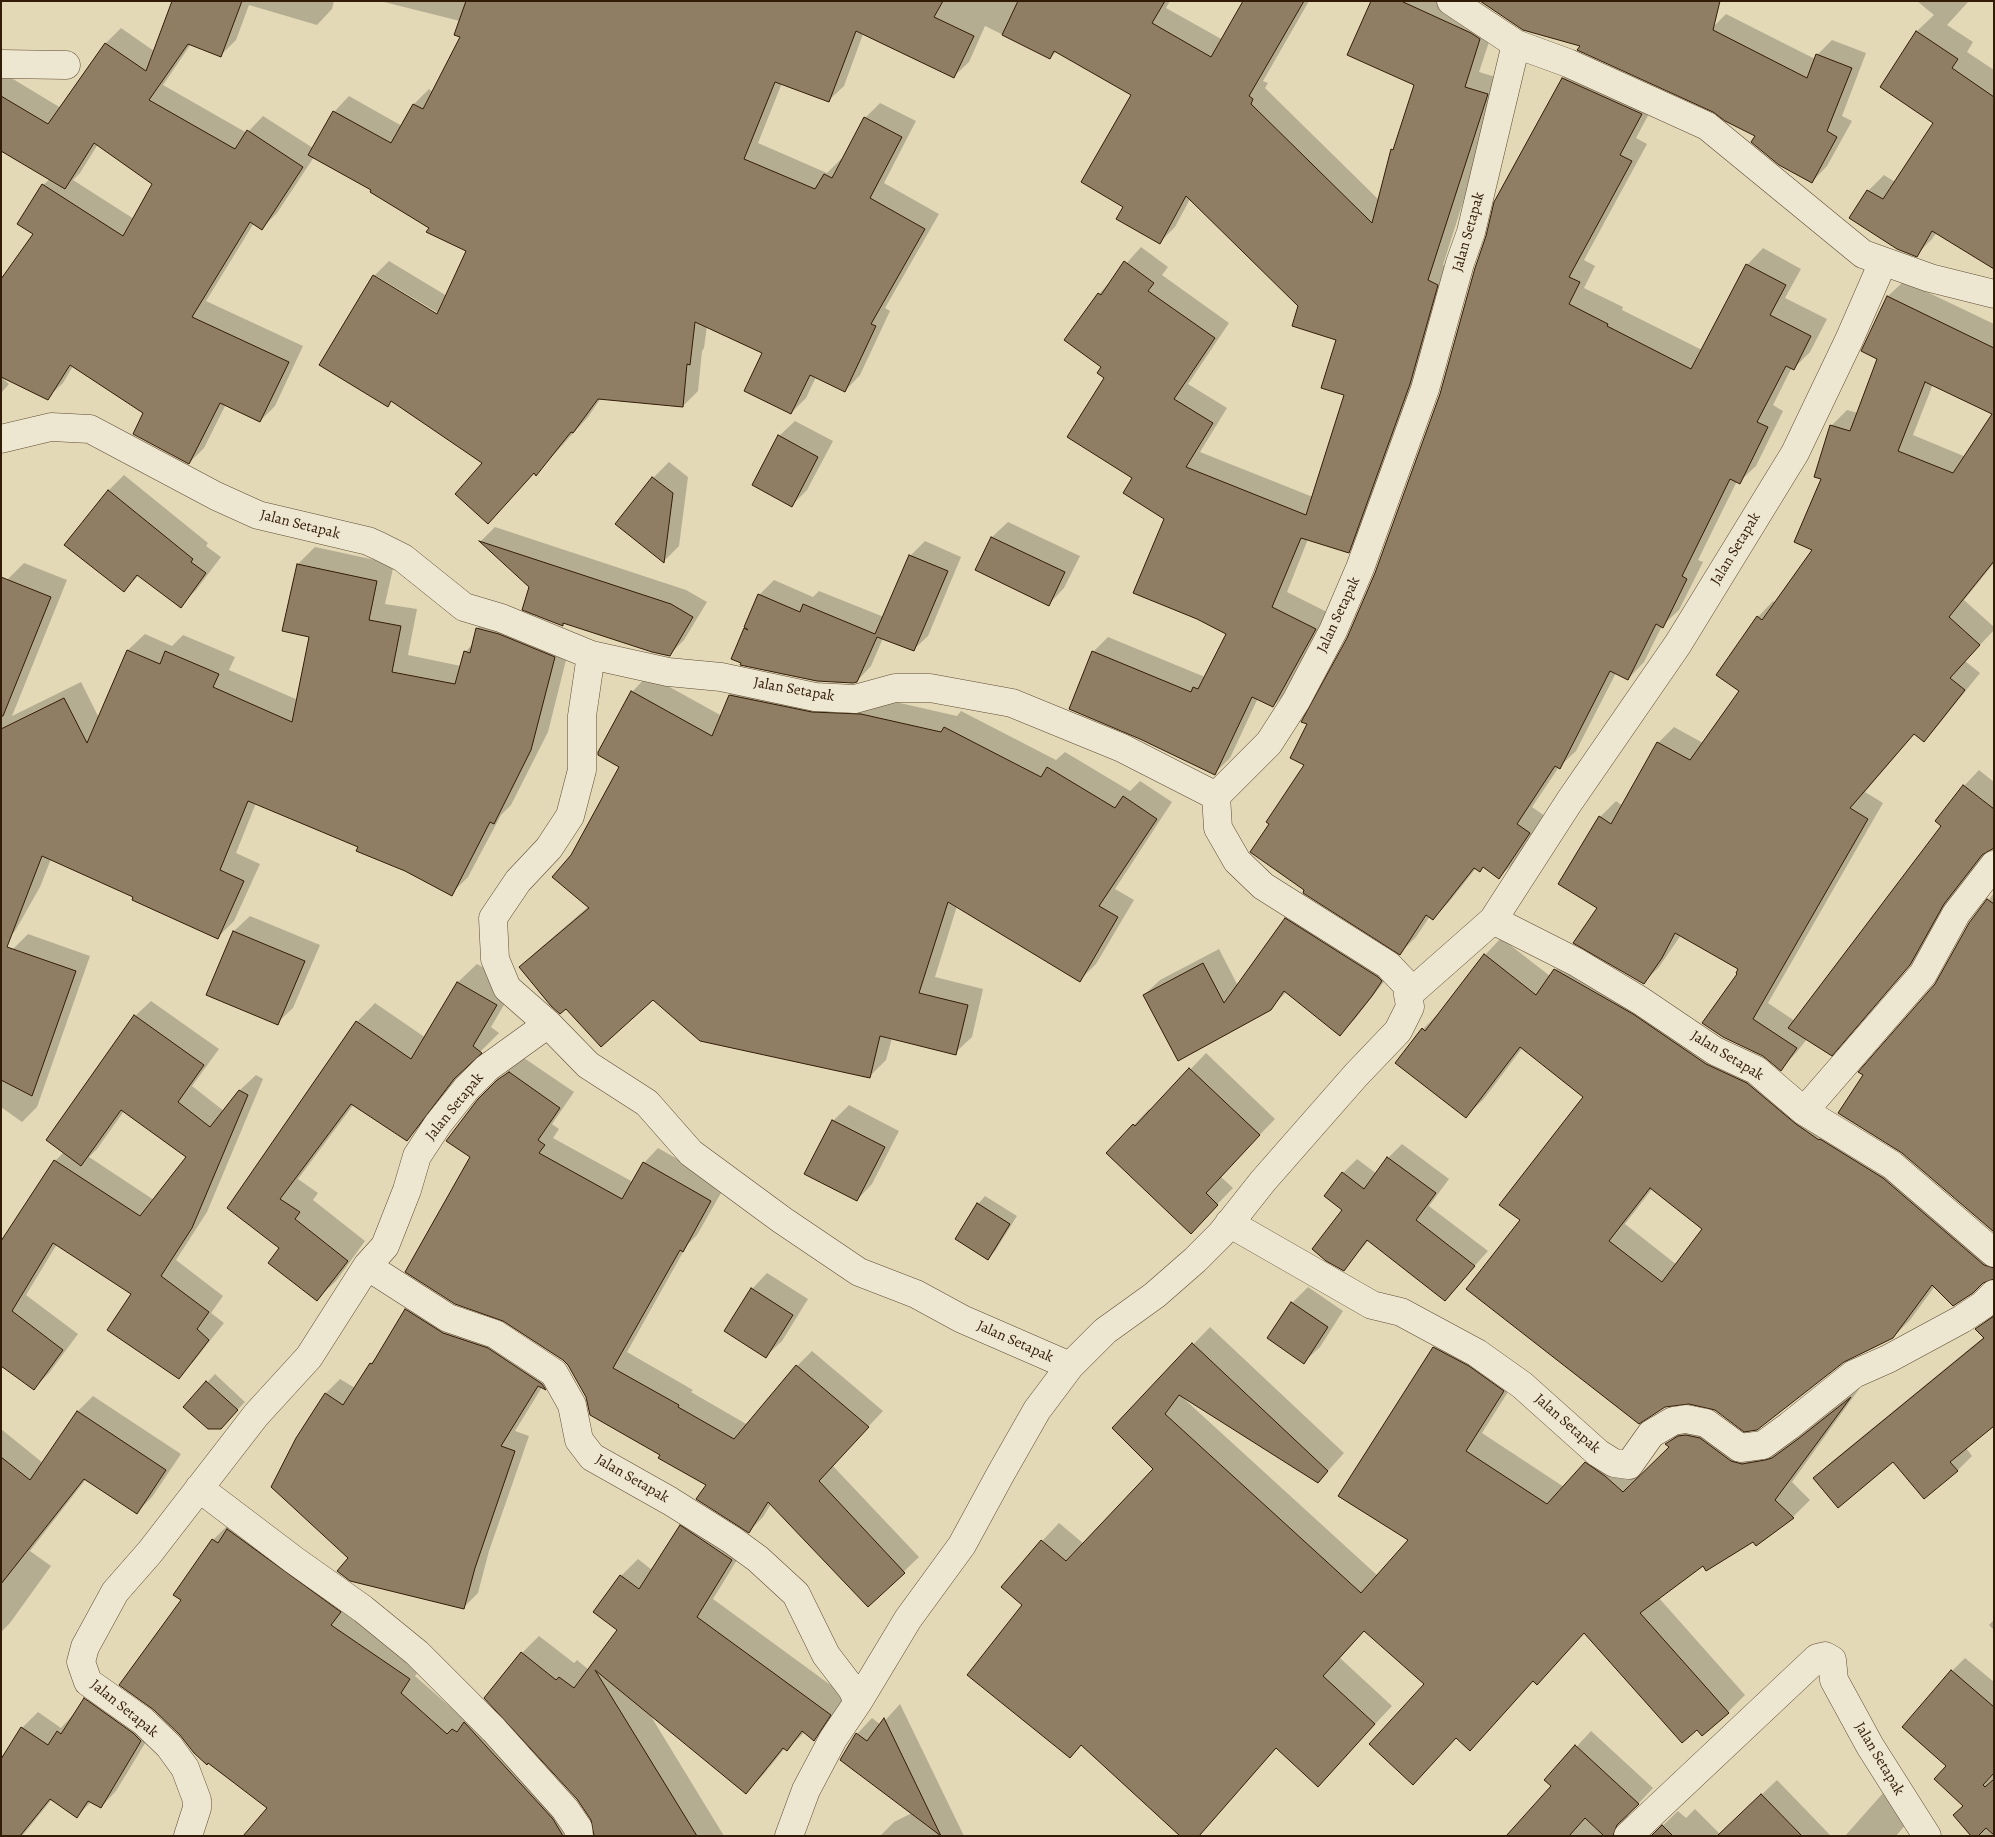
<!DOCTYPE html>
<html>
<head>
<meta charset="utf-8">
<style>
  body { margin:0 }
  #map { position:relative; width:1995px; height:1837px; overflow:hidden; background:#e3d9b7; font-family:Alegreya,serif }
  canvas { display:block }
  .frame { position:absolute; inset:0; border:2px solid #331c07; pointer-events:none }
</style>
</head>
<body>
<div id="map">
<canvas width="1995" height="1837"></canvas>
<div class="frame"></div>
</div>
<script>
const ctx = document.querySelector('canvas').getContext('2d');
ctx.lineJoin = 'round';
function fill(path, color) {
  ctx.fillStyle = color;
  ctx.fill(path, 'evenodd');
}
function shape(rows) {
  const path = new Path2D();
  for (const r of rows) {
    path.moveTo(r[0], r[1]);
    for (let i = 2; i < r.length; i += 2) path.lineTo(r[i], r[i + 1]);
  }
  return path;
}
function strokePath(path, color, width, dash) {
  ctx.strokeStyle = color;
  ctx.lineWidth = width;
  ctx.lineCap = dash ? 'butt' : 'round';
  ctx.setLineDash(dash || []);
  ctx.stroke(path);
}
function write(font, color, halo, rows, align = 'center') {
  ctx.font = font + ' Alegreya,serif';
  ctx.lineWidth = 4;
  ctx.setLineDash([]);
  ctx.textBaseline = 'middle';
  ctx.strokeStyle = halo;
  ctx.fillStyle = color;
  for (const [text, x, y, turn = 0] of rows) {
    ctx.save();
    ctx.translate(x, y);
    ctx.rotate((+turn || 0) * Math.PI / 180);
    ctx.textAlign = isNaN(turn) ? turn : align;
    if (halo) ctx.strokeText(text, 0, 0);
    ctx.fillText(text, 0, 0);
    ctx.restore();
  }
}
fill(shape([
  [173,1,334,1,332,9,317,25,249,5,236,40,221,55,191,44,163,85,247,133,263,116,313,148,334,112,349,96,402,126,414,104,429,89,433,92,462,36,460,21,380,1,1170,1,1166,8,1223,40,1245,1,1309,1,1263,81,1268,83,1265,88,1379,200,1392,150,1396,146,1416,85,1372,1,1461,1,1495,24,1479,72,1502,79,1443,265,1452,269,1364,537,1348,552,1308,539,1287,592,1331,614,1288,691,1273,706,1258,698,1230,758,1215,773,1093,652,1108,637,1205,677,1228,633,1165,519,1134,478,1103,366,1066,339,1099,294,1141,247,1168,267,1162,275,1229,323,1188,384,1227,408,1200,452,1313,497,1346,394,1337,339,1300,306,1190,199,1175,227,1160,242,1125,207,1133,95,1057,51,1050,58,985,26,969,62,953,77,863,34,844,86,828,101,782,83,758,143,827,173,841,159,843,161,865,118,880,103,916,121,884,183,939,214,885,308,890,311,860,375,845,391,816,377,806,398,791,413,763,352,707,326,704,348,702,351,698,391,683,406,601,398,588,417,536,474,484,463,392,400,387,405,374,276,389,261,447,296,468,250,372,190,314,157,277,213,262,228,254,223,206,301,303,346,275,406,260,421,226,404,204,448,189,463,144,413,73,366,63,383,47,398,34,234,43,185,50,179,1,149,1,74,3,73,61,108,106,43,121,28,154,51],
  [98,144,154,183,134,219,73,180,80,173],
  [376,276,443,316,441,318,376,278],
  [1917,1,1969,1,1947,25,1973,42,1967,52,1994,70,1994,267,1937,232,1932,239,1916,255,1851,218,1868,191,1884,175,1895,182,1935,123,1881,87,1917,31,1934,15],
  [1726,14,1815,59,1817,55,1832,40,1866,53,1842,116,1852,121,1827,166,1812,182,1757,135,1714,111,1581,45,1711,29],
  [1580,62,1658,97,1636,138,1647,144,1584,260,1595,266,1584,288,1623,307,1622,310,1702,350,1747,265,1763,248,1801,269,1785,298,1827,319,1810,352,1794,368,1792,367,1773,405,1783,411,1756,466,1739,482,1737,481,1698,560,1703,562,1679,610,1662,626,1644,662,1628,679,1616,673,1576,751,1559,767,1532,807,1545,816,1516,861,1499,877,1484,866,1480,870,1476,868,1449,902,1433,918,1430,916,1416,937,1400,953,1306,890,1271,824,1306,764,1348,639,1376,575,1441,395,1487,236,1495,202,1563,78],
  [1904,281,1994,324,1994,413,1933,384,1913,435,1966,457,1994,414,1994,563,1964,600,1994,627,1994,630,1965,661,1980,673,1939,724,1924,740,1915,733,1865,792,1883,803,1768,1003,1795,1021,1943,826,1936,821,1964,786,1979,770,1994,782,1994,849,1988,849,1958,888,1925,948,1847,1039,1807,1039,1796,1053,1781,1069,1763,1055,1739,974,1740,968,1681,935,1659,967,1643,983,1599,907,1600,817,1616,801,1623,806,1658,743,1674,727,1703,743,1741,691,1758,617,1773,601,1776,603,1814,549,1831,426,1847,410,1858,413,1879,359,1888,296],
  [1,377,9,384,1,393],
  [795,421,833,441,807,490,792,505,779,436],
  [669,462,688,477,679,546,664,561,617,524,653,478],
  [124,475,208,543,206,546,221,557,196,590,180,606,139,575,124,590,108,491],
  [1008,522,1080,556,1064,588,1049,604,977,570,992,537],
  [495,527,686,590,707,602,684,640,669,655,565,622,562,625,531,587,481,541],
  [925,541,961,557,928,636,913,650,883,638,871,666,857,681,745,629,759,595,774,580,813,597,819,591,884,617,910,556],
  [315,547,394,564,385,604,417,609,408,655,461,666,465,652,474,643,477,629,494,612,571,640,548,732,511,805,501,815,468,877,451,894,359,847,256,803,236,853,260,864,234,921,217,938,135,897,51,859,40,887,15,931,1,945,1,661,7,580,24,563,67,580,12,716,81,682,99,718,128,650,145,634,172,646,183,635,235,657,229,670,298,700,310,636,298,564],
  [648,675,722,716,730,695,746,679,878,698,957,716,961,711,1056,760,1065,752,1130,791,1140,781,1172,802,1115,889,1134,900,1096,964,1080,980,957,906,935,977,983,989,972,1037,955,1053,892,1038,886,1060,870,1076,652,999,566,1007,521,967,537,951,589,906,572,856,621,766,632,692],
  [1994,893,1994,1232,1903,1152,1936,985,1970,923],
  [1301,904,1396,966,1355,1019,1340,1034,1287,991,1270,1009,1144,995,1160,980,1219,949,1238,986,1285,919],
  [250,916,320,945,293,1008,277,1023,208,994,234,931],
  [28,934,90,956,37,1107,22,1122,1,1107,1,983,13,949],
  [1501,938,1550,976,1572,953,1994,1243,1994,1271,1935,1286,1910,1320,1893,1337,1715,1409,1689,1402,1522,1220,1585,1097,1523,1047,1483,1100,1466,1116,1423,1029,1439,1013,1485,955],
  [1652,1189,1704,1229,1677,1265,1625,1224],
  [477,964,515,986,491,1027,499,1033,470,1062,425,1121,406,1139,354,1104,298,1179,318,1193,313,1200,365,1241,336,1281,317,1299,281,1248,229,1208,357,1022,375,1003,426,1038,458,982],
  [151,1001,219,1049,192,1086,224,1111,240,1090,256,1075,263,1079,207,1212,176,1260,223,1296,211,1313,224,1323,194,1361,179,1377,133,1293,57,1244,26,1295,78,1334,49,1373,33,1389,1,1365,18,1218,55,1161,64,1152,135,1016],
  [124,1111,188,1156,154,1200,89,1157,97,1149],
  [1206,1053,1275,1119,1220,1176,1233,1188,1206,1216,1134,1125,1149,1109,1151,1111],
  [524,1058,574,1092,552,1124,559,1129,553,1138,633,1182,644,1163,658,1148,725,1186,697,1235,687,1245,627,1352,693,1390,691,1392,748,1425,797,1366,812,1351,883,1411,832,1465,919,1557,868,1606,771,1504,763,1517,749,1531,707,1485,661,1454,471,1157,479,1100,514,1065],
  [849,1105,899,1131,872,1184,857,1200,833,1121],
  [1402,1144,1449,1179,1429,1206,1488,1251,1445,1299,1369,1240,1344,1269,1343,1210,1326,1196,1343,1173,1357,1159,1377,1174,1388,1158],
  [985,1196,1017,1216,995,1251,988,1258,978,1204],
  [767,1273,808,1299,782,1341,766,1356,752,1289],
  [1308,1287,1343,1311,1320,1347,1304,1362,1292,1303],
  [421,1295,560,1374,545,1388,542,1387,515,1431,529,1436,489,1551,478,1593,463,1608,350,1558,326,1393,340,1379,355,1388,371,1363,378,1356,406,1310],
  [1994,1313,1994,1424,1966,1448,1972,1456,1957,1471,1893,1460,1815,1478,1830,1463,1985,1336,1977,1329],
  [1210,1327,1344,1453,1318,1482,1183,1396,1182,1397,1378,1576,1410,1540,1434,1348,1451,1330,1520,1373,1482,1433,1564,1487,1603,1446,1623,1459,1641,1476,1671,1447,1667,1444,1684,1427,1749,1444,1791,1441,1862,1385,1792,1482,1810,1500,1793,1517,1757,1544,1753,1540,1703,1565,1659,1598,1745,1695,1728,1712,1585,1632,1537,1683,1534,1680,1426,1684,1365,1630,1340,1658,1392,1706,1318,1785,1277,1747,1198,1836,1082,1745,1070,1756,1024,1605,1003,1587,1042,1541,1059,1523,1084,1544,1155,1469,1113,1428],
  [215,1374,245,1402,228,1420,185,1407],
  [93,1396,181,1454,152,1497,137,1512,86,1479,30,1551,51,1566,10,1623,1,1632,1,1429,43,1463,78,1411],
  [698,1509,748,1542,713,1599,847,1697,831,1722,814,1739,805,1732,787,1749,785,1748,763,1775,746,1792,649,1713,724,1836,595,1836,592,1819,579,1799,486,1698,522,1653,539,1636,574,1663,577,1660,589,1670,619,1630,621,1576,638,1559,652,1570,680,1526],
  [229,1524,425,1663,415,1676,464,1719,469,1714,568,1803,566,1836,256,1836,269,1808,183,1600,213,1540],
  [1994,1620,1994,1630,1989,1625],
  [1965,1658,1994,1682,1994,1836,1973,1836,1964,1806,1948,1766,1952,1671],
  [101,1684,156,1725,116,1791,101,1807,92,1801,77,1816,52,1799,22,1836,1,1836,22,1728,38,1712,61,1728],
  [900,1704,964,1836,880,1836,894,1822,912,1813,857,1734,872,1718,881,1725],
  [1591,1731,1653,1788,1628,1815,1628,1824,1639,1836,1524,1836,1552,1786,1546,1780],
  [1777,1780,1831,1836,1649,1836,1655,1833,1678,1811,1686,1818,1695,1809,1720,1834],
  [1884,1792,1912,1817,1896,1836,1845,1836]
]), '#0003');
const building = shape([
  [172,1,242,1,221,57,188,44,149,100,235,149,247,130,303,167,262,230,250,222,192,317,289,362,260,422,220,403,189,464,133,434,143,413,70,365,48,400,1,377,1,279,33,234,17,224,42,184,123,236,152,184,94,143,65,189,1,151,1,96,48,124,105,43,146,71,172,1],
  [466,1,943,1,934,17,974,36,954,78,856,31,829,102,775,82,744,159,815,189,824,174,832,178,864,117,902,137,870,198,925,229,871,324,876,326,845,392,810,375,791,414,744,391,762,353,695,322,690,365,687,364,683,407,598,399,573,433,571,432,536,476,534,473,488,524,455,494,482,463,391,401,388,407,319,365,373,275,437,314,466,251,426,232,429,228,370,192,371,190,308,155,333,111,391,143,413,104,423,109,460,37,454,35,466,1],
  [1018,1,1165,1,1152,23,1211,57,1243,1,1304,1,1249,96,1253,99,1251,104,1372,223,1391,149,1393,150,1414,85,1347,55,1371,1,1401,1,1471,33,1480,39,1465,87,1488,94,1428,280,1438,285,1410,384,1349,553,1301,538,1272,607,1316,629,1273,707,1252,697,1215,775,1140,739,1069,709,1092,651,1191,692,1193,687,1198,689,1226,634,1197,619,1133,593,1164,519,1123,493,1132,478,1067,437,1104,378,1097,373,1101,367,1064,340,1098,293,1101,295,1124,261,1154,283,1148,291,1215,338,1174,399,1213,423,1186,467,1306,515,1344,395,1321,388,1336,340,1292,326,1298,306,1186,196,1160,244,1116,219,1123,207,1081,182,1131,95,1054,51,1050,59,1002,35,1018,1],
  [1480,1,1720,1,1713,30,1807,78,1816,54,1852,68,1827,131,1837,137,1812,183,1779,165,1751,142,1755,136,1725,121,1713,112,1577,50,1580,46,1523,30,1480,1],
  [1916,31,1958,59,1952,68,1994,97,1994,269,1932,231,1917,257,1897,249,1849,218,1867,190,1883,199,1933,123,1880,87,1916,31],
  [1562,78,1642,114,1620,155,1632,161,1569,277,1580,282,1569,304,1608,324,1607,326,1691,369,1746,264,1786,285,1770,315,1811,336,1794,370,1786,366,1757,422,1768,427,1740,484,1730,479,1682,576,1687,579,1663,628,1656,624,1628,680,1610,671,1560,769,1555,766,1517,824,1530,833,1499,879,1483,867,1480,872,1474,868,1433,920,1426,915,1400,955,1303,893,1304,890,1250,852,1269,824,1266,822,1304,765,1290,758,1307,724,1301,722,1347,638,1375,573,1440,394,1475,268,1486,236,1494,202,1562,78],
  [1887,296,1994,348,1994,561,1949,617,1980,645,1950,678,1965,690,1924,742,1914,734,1850,808,1868,819,1753,1019,1797,1048,1781,1071,1763,1056,1723,1037,1702,1023,1737,974,1736,973,1738,969,1675,933,1662,958,1644,984,1573,943,1597,908,1558,884,1599,816,1611,824,1657,742,1690,760,1739,691,1716,675,1757,616,1762,620,1812,550,1794,542,1821,479,1814,477,1830,425,1850,431,1877,359,1861,351,1887,296],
  [1925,382,1992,414,1953,473,1898,451,1925,382],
  [778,435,818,457,792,507,752,485,778,435],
  [652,477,673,493,664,563,615,524,652,477],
  [108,490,193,559,191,562,206,573,181,608,137,575,124,592,64,545,108,490],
  [991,537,1065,572,1049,606,975,570,991,537],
  [479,541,671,604,693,617,670,656,652,652,563,623,563,626,522,610,529,587,479,541],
  [909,555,948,571,914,651,877,637,857,682,853,683,817,681,740,665,741,663,731,659,744,628,748,630,744,627,758,594,800,612,803,604,875,634,909,555],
  [297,564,377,581,369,620,401,626,392,672,455,684,464,651,470,653,476,628,499,634,555,657,531,750,494,824,490,822,452,896,405,871,356,851,358,847,248,801,220,870,244,881,218,939,132,900,133,897,42,856,7,947,76,971,32,1096,1,1080,1,729,64,698,87,743,127,650,160,664,165,651,219,674,213,687,292,722,309,637,282,631,297,564],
  [1,577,51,597,3,716,1,716,1,577],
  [631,691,712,736,729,695,812,712,861,714,941,732,944,727,1041,777,1047,767,1115,808,1123,796,1157,819,1099,906,1118,917,1080,982,948,902,919,993,968,1005,956,1055,880,1036,870,1078,700,1041,653,1000,601,1047,566,1009,560,1014,551,1006,519,967,589,908,552,877,571,855,619,767,598,755,598,752,631,691],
  [1963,785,1994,809,1994,848,1982,855,1944,904,1910,965,1832,1056,1788,1028,1941,826,1935,821,1963,785],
  [1987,899,1994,904,1994,1232,1902,1153,1838,1113,1863,1075,1858,1072,1935,984,1969,923,1987,899],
  [1285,918,1378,977,1382,981,1372,996,1340,1036,1284,991,1271,1010,1178,1061,1143,995,1203,963,1224,1003,1285,918],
  [233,931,305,961,278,1025,206,995,233,931],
  [1484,954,1536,995,1554,969,1633,1014,1706,1064,1747,1083,1796,1124,1819,1140,1820,1139,1883,1178,1984,1265,1994,1268,1994,1279,1983,1283,1973,1293,1953,1306,1932,1285,1893,1338,1844,1362,1757,1430,1744,1432,1715,1410,1689,1404,1665,1407,1639,1424,1466,1289,1520,1220,1499,1205,1583,1097,1520,1047,1466,1118,1395,1063,1422,1028,1425,1031,1484,954],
  [1650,1188,1702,1229,1662,1282,1609,1241,1650,1188],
  [457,982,497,1005,473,1046,482,1053,454,1079,407,1141,351,1104,280,1199,300,1212,295,1219,348,1261,317,1301,268,1263,279,1248,227,1208,356,1021,411,1059,457,982],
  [134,1015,204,1065,178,1102,210,1127,239,1090,248,1095,192,1228,161,1276,209,1312,197,1329,209,1340,179,1379,107,1330,131,1294,53,1243,12,1311,63,1350,34,1390,1,1366,1,1241,54,1160,140,1216,186,1157,121,1110,81,1166,46,1140,134,1015],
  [1189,1068,1260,1135,1206,1193,1218,1205,1191,1234,1106,1153,1133,1124,1135,1126,1189,1068],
  [509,1072,560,1108,538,1140,545,1145,539,1153,622,1199,643,1162,711,1201,683,1252,680,1250,613,1368,679,1405,678,1407,734,1439,796,1365,869,1427,819,1481,905,1573,868,1607,768,1502,749,1533,696,1499,706,1485,658,1458,660,1455,590,1415,586,1397,568,1365,563,1360,503,1321,455,1304,405,1272,470,1157,446,1141,478,1099,497,1080,509,1072],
  [832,1120,885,1147,857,1201,804,1174,832,1120],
  [1387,1157,1436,1193,1416,1220,1475,1266,1445,1301,1367,1240,1344,1271,1326,1261,1312,1249,1342,1210,1324,1196,1342,1172,1364,1189,1387,1157],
  [977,1203,1010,1224,988,1260,955,1239,977,1203],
  [751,1288,793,1315,766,1358,724,1331,751,1288],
  [1291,1302,1328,1327,1304,1364,1267,1338,1291,1302],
  [405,1309,443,1333,488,1348,542,1384,546,1390,538,1386,501,1446,515,1451,475,1568,464,1609,350,1581,337,1571,348,1558,271,1487,296,1438,325,1393,343,1405,370,1363,372,1364,405,1309],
  [1994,1316,1994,1426,1950,1462,1958,1471,1924,1499,1893,1462,1838,1508,1813,1478,1984,1338,1975,1329,1994,1316],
  [1192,1343,1328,1471,1318,1483,1179,1395,1165,1414,1361,1593,1408,1540,1338,1496,1433,1347,1469,1366,1504,1391,1466,1451,1547,1504,1585,1462,1605,1476,1623,1492,1669,1447,1665,1444,1678,1436,1686,1435,1700,1438,1731,1461,1742,1464,1765,1460,1772,1458,1798,1439,1851,1397,1775,1500,1794,1518,1756,1546,1753,1542,1706,1571,1703,1566,1640,1613,1729,1713,1702,1736,1697,1730,1682,1743,1584,1633,1537,1685,1533,1681,1470,1751,1456,1738,1413,1785,1369,1744,1424,1684,1364,1631,1323,1676,1375,1724,1318,1787,1276,1748,1199,1836,1180,1836,1081,1745,1070,1758,967,1675,1022,1605,1001,1587,1041,1540,1066,1561,1153,1469,1112,1428,1192,1343],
  [206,1381,238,1410,221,1429,208,1429,183,1407,206,1381],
  [77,1411,166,1470,137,1514,84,1479,1,1584,1,1457,30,1480,77,1411],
  [680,1525,732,1560,697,1617,831,1715,814,1741,802,1731,787,1751,783,1748,746,1794,595,1670,697,1836,594,1836,591,1820,577,1799,484,1698,521,1652,556,1680,559,1677,574,1688,617,1630,593,1612,620,1575,639,1589,680,1525],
  [227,1529,341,1612,331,1625,410,1679,401,1693,447,1734,452,1729,457,1732,464,1722,553,1819,563,1836,243,1836,267,1808,208,1763,207,1765,194,1753,180,1735,154,1710,119,1685,181,1600,173,1595,212,1539,218,1543,227,1529],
  [1951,1670,1994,1707,1994,1773,1983,1785,1985,1787,1994,1779,1994,1835,1986,1828,1978,1836,1971,1836,1953,1815,1963,1806,1934,1779,1946,1766,1902,1727,1951,1670],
  [84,1698,133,1733,141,1741,101,1808,88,1801,77,1818,50,1799,20,1836,1,1836,1,1759,21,1727,48,1745,57,1731,61,1734,84,1698],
  [884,1718,941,1836,840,1760,856,1733,867,1741,884,1718],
  [1575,1745,1639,1804,1617,1825,1613,1836,1604,1836,1585,1818,1569,1836,1506,1836,1551,1786,1544,1780,1575,1745],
  [1761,1794,1802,1836,1717,1836,1761,1794],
  [1662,1825,1673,1836,1651,1836,1662,1825]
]);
fill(building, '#8f7e63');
strokePath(building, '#331c07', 1);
const minor = shape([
  [1451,1,1516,44,1568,63,1707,126,1863,254,1930,278,1994,294],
  [1,64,66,65],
  [1,439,51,427,90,429,216,496,258,515,368,541,379,546,403,558,464,607,501,618,591,655,668,672,721,677,815,697,855,699,895,688,930,688,1012,703,1122,748,1216,796,1218,828,1237,861,1263,886,1388,965,1407,985,1410,1007,1398,1031,1356,1075,1263,1181,1221,1234,1195,1260,1155,1295,1105,1331,1070,1366,1037,1410,1000,1475,962,1545,908,1619,858,1702,833,1739,806,1790,789,1836],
  [591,655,582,716,582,770,570,816,549,848,518,881,493,918,495,959,507,988,548,1024,588,1065,647,1103,691,1153,782,1220,859,1272,916,1294,962,1319,1070,1366],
  [1216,796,1269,743,1296,701,1333,631,1360,568,1425,389,1460,263,1471,232,1516,44],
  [1493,920,1576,962,1641,1001,1715,1051,1756,1070,1804,1111,1892,1165,1994,1253],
  [1408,995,1493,920,1569,802,1678,644,1795,453,1849,340,1883,262],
  [1804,1111,1923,974,1956,914,1994,865],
  [1229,1223,1372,1305,1401,1312,1477,1353,1522,1385,1598,1453,1614,1463,1629,1465,1651,1434,1673,1421,1686,1419,1706,1423,1740,1448,1763,1445,1789,1426,1854,1374,1888,1359,1962,1319,1983,1305,1994,1294],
  [367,1266,448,1318,495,1334,554,1373,572,1405,579,1440,592,1457,670,1501,732,1540,758,1559,796,1594,826,1655,852,1689,858,1702],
  [199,1488,294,1560,363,1609,417,1653,494,1730,565,1809,578,1828,579,1836],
  [188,1836,197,1808,197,1800,185,1768,169,1746,143,1721,88,1682,81,1662,85,1647,115,1592,150,1552,256,1415,309,1357,367,1266,385,1246,407,1190,417,1156,438,1124,466,1089,487,1068,548,1024],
  [1628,1836,1817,1658,1825,1656,1832,1660,1834,1680,1870,1746,1927,1836]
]);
strokePath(minor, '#5f4b33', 29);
strokePath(minor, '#ede6d0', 28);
write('15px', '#331c07', '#ede6d0', [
  ["Jalan Setapak",1469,232,-74],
  ["Jalan Setapak",300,525,14],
  ["Jalan Setapak",1736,549,-59],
  ["Jalan Setapak",1339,615,-65],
  ["Jalan Setapak",794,690,10],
  ["Jalan Setapak",1727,1056,31],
  ["Jalan Setapak",455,1107,-51],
  ["Jalan Setapak",1015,1342,24],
  ["Jalan Setapak",1567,1424,41],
  ["Jalan Setapak",632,1479,30],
  ["Jalan Setapak",124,1709,39],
  ["Jalan Setapak",1879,1759,59]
]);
</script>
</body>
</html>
